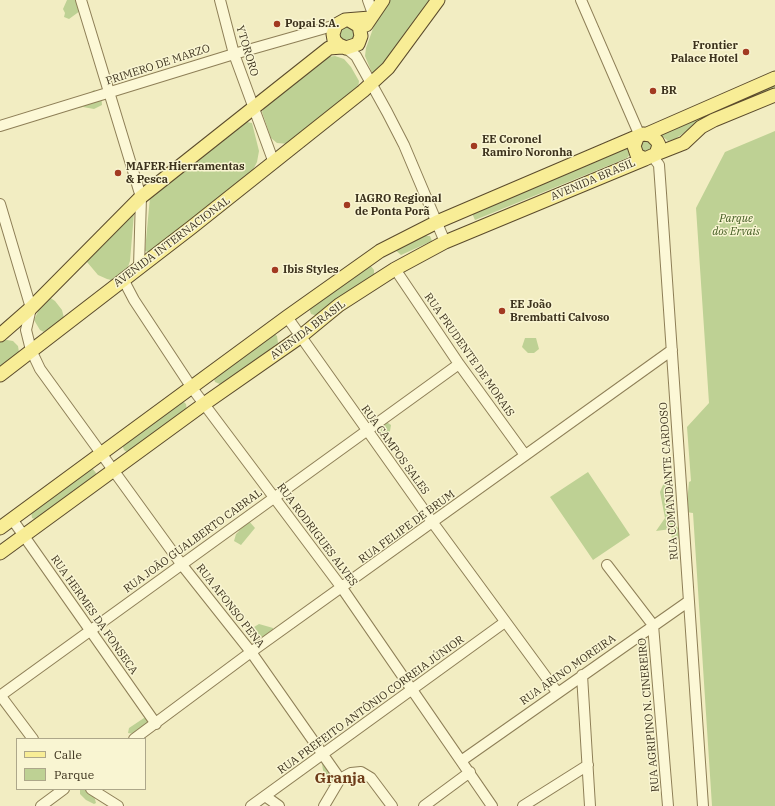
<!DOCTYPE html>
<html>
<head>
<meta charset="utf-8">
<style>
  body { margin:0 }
  #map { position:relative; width:775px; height:806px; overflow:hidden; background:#f2edc2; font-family:"IBM Plex Serif",serif }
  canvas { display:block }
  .legend { position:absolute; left:16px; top:738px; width:130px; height:52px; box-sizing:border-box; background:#f9f5d2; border:1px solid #ada78a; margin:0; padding:5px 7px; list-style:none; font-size:12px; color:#3c321d }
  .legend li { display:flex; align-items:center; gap:8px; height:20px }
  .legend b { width:20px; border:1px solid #ada78a }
</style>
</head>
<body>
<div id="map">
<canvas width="775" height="806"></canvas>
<ul class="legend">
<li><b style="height:5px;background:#f8ed96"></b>Calle</li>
<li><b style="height:11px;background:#bed194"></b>Parque</li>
</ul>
</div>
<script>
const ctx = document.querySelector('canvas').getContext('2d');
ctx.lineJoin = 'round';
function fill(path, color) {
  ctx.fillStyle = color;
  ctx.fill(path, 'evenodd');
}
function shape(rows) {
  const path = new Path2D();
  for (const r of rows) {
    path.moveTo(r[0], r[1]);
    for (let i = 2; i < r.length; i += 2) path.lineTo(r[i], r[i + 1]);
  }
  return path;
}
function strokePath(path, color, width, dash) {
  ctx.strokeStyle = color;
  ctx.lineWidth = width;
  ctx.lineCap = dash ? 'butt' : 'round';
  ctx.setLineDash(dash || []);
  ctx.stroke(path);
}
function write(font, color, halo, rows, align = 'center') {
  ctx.font = font + ' "IBM Plex Serif",serif';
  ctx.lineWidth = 3;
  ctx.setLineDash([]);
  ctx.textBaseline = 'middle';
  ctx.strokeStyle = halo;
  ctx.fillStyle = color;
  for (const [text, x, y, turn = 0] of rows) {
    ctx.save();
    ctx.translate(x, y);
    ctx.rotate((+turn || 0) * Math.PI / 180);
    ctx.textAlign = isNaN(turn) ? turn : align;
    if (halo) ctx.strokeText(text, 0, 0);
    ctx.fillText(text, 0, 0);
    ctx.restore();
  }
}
fill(shape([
  [67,0,79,0,80,11,69,19,64,17,65,13,63,9],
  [390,0,431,0,378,71,375,74,372,73,365,56,366,48,375,23],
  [352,25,356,36,350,42,342,40,339,35,341,27],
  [335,56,344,59,351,67,359,81,358,88,289,144,277,143,271,138,262,112,264,108,328,57],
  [775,81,775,93,691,128,675,139,668,141,662,136,662,132],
  [94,90,101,94,102,105,94,109,83,107,77,108,76,103],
  [247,122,252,123,259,151,257,162,253,170,148,252,145,251,150,197],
  [775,131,775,806,712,806,693,513,686,512,689,482,691,481,687,427,709,403,696,208,725,152],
  [644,137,655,147,644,154,638,143],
  [629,143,631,153,627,158,475,220,470,209],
  [134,213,130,261,128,267,111,280,107,279,98,275,87,262,87,258],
  [414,236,430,236,432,241,401,255,392,247],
  [370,265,374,270,374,275,318,316,311,314,309,308],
  [49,297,55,301,62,310,64,318,44,332,40,330,34,320,42,303],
  [274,333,277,336,278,343,222,385,215,382,213,376],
  [525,338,536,338,539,349,534,353,528,353,522,347],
  [7,340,13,341,18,346,19,352,0,371,0,341],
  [183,401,186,404,187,411,128,453,124,450,122,444],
  [385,421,391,425,390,431,386,435,381,433,380,424],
  [92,468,96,473,96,478,37,520,32,518,31,511],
  [588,472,630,535,593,560,550,497],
  [666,478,672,479,675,519,676,526,680,530,680,538,672,541,671,529,656,531,665,518,660,492],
  [248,520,255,528,241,545,234,541,236,534,239,531,240,521],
  [259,624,273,628,273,635,265,638,255,635,254,627],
  [144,718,149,719,148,724,134,734,128,733,129,728],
  [322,764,329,766,334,773,334,781,330,786,328,786,329,782,323,770],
  [80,789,89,789,93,792,96,803,94,804,86,800,80,794]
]), '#bed194');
const minor = shape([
  [81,0,141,197,139,267],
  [220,0,234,54,274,163],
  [368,0,373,14],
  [581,0,640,136],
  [346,48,356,56,387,112,404,145,445,242],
  [0,126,234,54,336,25],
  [653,157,659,165,661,193,703,806],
  [0,204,31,308,26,330,31,350,40,369,182,565,251,652,340,779],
  [395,269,459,364,525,455],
  [123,279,134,300,192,388,342,588,492,806],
  [287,317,433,523,557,692],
  [12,519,156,724],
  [607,565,653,625,668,806],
  [582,675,590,806],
  [0,695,33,739],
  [0,696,459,364],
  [134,739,251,652,672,350],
  [461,761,689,601],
  [91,789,118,806],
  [265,796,279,806],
  [41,806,64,789],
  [251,806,505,622],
  [324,806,340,779,351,773,361,772,371,778,392,806],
  [424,806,470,772],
  [523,806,588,765]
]);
const major = shape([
  [349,20,359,26,361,36,358,44,346,48,339,45,334,40,333,34,336,25,345,20,370,18],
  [366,25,383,0],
  [647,134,775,78],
  [656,154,684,143,701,127,714,120,775,95],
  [0,335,31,308,141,197,329,48,342,47],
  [0,375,192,227,363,91,388,68,438,0],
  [0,528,287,317,380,251,437,222,643,134,651,135,657,141,659,145,656,154,645,159,637,155,634,146,637,138],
  [0,553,204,404,300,337,339,305,395,269,445,242,645,159]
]);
strokePath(minor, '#8e7f57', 12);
strokePath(major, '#5b4b2c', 15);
strokePath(minor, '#fcf8d6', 10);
strokePath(major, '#f8ed96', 13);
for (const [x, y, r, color] of [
  [277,24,4,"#a23a21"],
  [746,52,4,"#a23a21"],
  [653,91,4,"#a23a21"],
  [474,146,4,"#a23a21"],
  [118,173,4,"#a23a21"],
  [347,205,4,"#a23a21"],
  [275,270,4,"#a23a21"],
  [502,311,4,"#a23a21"]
]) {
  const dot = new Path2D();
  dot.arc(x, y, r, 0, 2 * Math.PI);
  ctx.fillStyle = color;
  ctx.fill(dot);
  strokePath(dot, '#f9f5d2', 1.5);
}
write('bold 11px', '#3c321d', '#f9f5d2', [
  ["Popai S.A.",285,24],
  ["Frontier",738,46,"right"],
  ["Palace Hotel",738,59,"right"],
  ["BR",661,91],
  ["EE Coronel",482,140],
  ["Ramiro Noronha",482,153],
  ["MAFER Hierramentas",126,167],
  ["& Pesca",126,180],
  ["IAGRO Regional",355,199],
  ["de Ponta Porã",355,212],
  ["Ibis Styles",283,270],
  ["EE João",510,305],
  ["Brembatti Calvoso",510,318]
], 'left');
write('11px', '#3c321d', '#f9f5d2', [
  ["YTORORO",247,51,73],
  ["PRIMERO DE MARZO",158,65,-18],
  ["AVENIDA BRASIL",593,180,-23],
  ["AVENIDA INTERNACIONAL",172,242,-37],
  ["AVENIDA BRASIL",308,330,-37],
  ["RUA PRUDENTE DE MORAIS",469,355,55],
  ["RUA CAMPOS SALES",395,450,54],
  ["RUA COMANDANTE CARDOSO",669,481,-94],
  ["RUA FELIPE DE BRUM",407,527,-36],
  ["RUA RODRIGUES ALVES",317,535,53],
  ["RUA JOÃO GUALBERTO CABRAL",193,541,-36],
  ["RUA AFONSO PENA",230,606,52],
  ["RUA HERMES DA FONSECA",94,615,55],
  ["RUA ARINO MOREIRA",568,670,-35],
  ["RUA PREFEITO ANTÔNIO CORREIA JÚNIOR",371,705,-36],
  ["RUA AGRIPINO N. CINEREIRO",649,715,-95]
]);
write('italic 11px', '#415a21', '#f9f5d2', [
  ["Parque",736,219],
  ["dos Ervais",736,232]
]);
write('bold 15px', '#6d3b18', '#f9f5d2', [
  ["Granja",340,779]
]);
</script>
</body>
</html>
